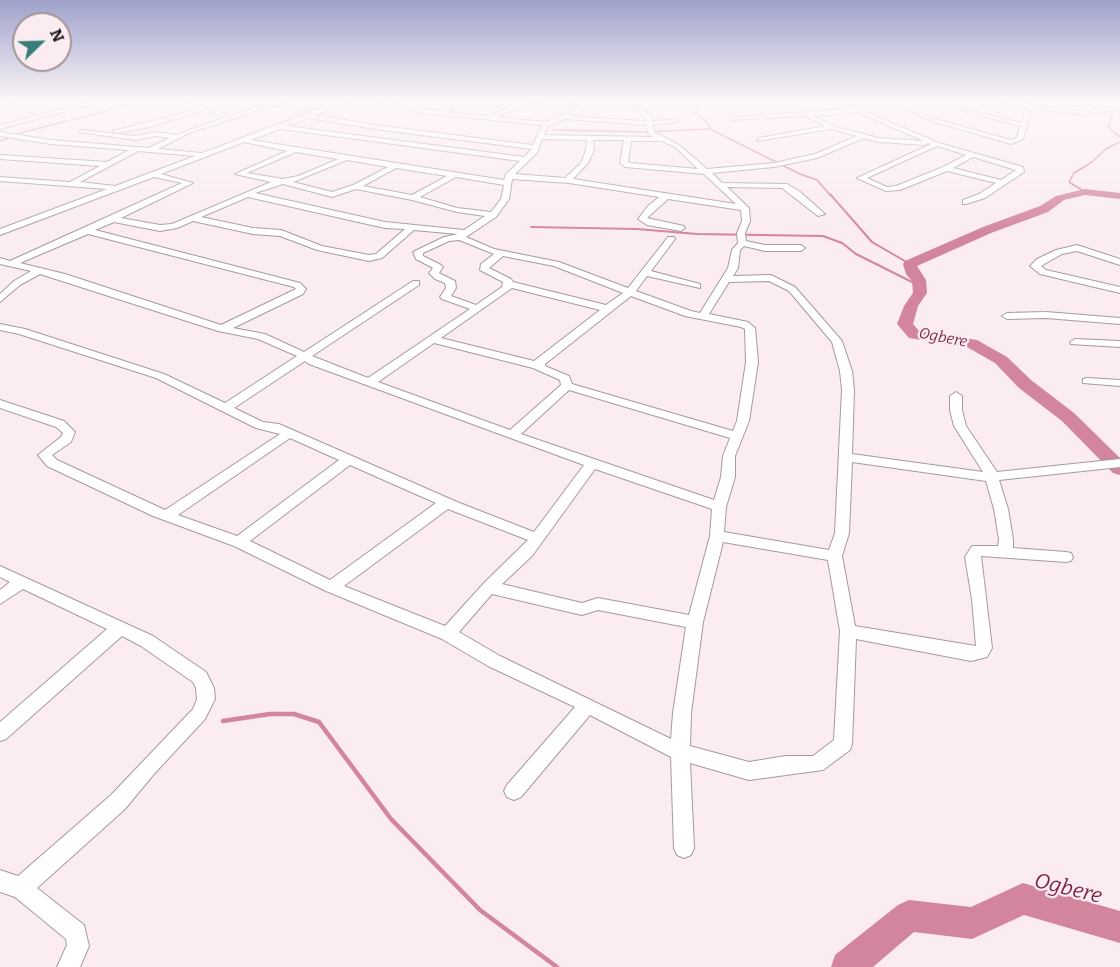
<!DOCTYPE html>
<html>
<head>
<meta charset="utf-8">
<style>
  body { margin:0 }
  #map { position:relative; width:1120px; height:967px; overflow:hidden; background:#faecf0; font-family:Bitter,serif }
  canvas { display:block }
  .north { position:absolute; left:12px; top:12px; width:60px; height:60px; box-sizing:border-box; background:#faecf0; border:2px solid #a09598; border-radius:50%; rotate:67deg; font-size:16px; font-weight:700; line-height:24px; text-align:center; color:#181315 }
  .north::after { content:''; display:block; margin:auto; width:21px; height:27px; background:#387f7a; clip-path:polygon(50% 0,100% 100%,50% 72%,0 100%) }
</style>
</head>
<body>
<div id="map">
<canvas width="1120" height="967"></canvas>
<div class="north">N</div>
</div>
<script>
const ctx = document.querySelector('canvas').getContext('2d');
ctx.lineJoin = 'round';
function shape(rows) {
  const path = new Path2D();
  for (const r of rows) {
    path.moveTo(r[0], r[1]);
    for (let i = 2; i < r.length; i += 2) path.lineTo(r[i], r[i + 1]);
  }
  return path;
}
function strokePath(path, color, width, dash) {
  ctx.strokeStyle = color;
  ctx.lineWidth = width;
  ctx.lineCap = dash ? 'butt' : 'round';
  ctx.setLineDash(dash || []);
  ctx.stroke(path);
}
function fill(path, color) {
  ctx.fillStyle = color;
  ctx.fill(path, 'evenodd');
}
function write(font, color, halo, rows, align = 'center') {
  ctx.font = font + ' Bitter,serif';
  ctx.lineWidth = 4.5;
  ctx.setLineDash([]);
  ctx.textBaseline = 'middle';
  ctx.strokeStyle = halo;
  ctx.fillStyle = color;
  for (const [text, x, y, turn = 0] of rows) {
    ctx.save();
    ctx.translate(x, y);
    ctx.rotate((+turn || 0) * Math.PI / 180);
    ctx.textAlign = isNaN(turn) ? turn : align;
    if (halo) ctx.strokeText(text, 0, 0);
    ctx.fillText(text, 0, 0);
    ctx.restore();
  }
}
strokePath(shape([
  [1058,100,1092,105],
  [1087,100,1092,105,1109,112,1112,119,1108,127,1120,137],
  [697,114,707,122,710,129,800,174,817,180,831,196],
  [554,130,645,132,710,129],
  [0,141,24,132,149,100],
  [1085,192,1069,182,1074,173,1092,162,1106,149,1120,142]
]), '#d2859d', 1.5);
strokePath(shape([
  [830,194,872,242,910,264],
  [531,227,637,229,697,234,823,236,842,243,856,254,918,285]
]), '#d2859d', 2);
strokePath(shape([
  [223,721,270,714,294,714,319,722,391,819,480,910,557,967]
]), '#d2859d', 4.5);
fill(shape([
  [1085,189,1120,193,1120,199,1085,195,1064,200,1048,212,991,233,917,266,926,280,927,293,918,306,913,324,919,331,977,340,1007,357,1031,380,1074,413,1120,458,1120,475,1113,473,1062,421,1019,388,995,363,967,347,909,338,897,324,904,306,913,293,912,281,906,274,903,264,905,261,983,227,1040,206,1056,196,1085,189],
  [1023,883,1120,911,1120,943,1024,915,972,939,914,932,873,967,831,967,835,955,898,905,909,900,971,907,1023,883]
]), '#d2859d');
const street = shape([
  [98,100,107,100,0,129,0,125,98,100],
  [263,100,318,110,345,100,353,100,316,115,382,126,533,145,542,125,421,113,368,100,378,100,439,111,466,100,473,100,447,112,488,116,526,100,586,105,598,100,605,100,570,116,646,121,645,117,624,100,630,100,650,115,652,121,679,119,677,122,653,125,654,132,679,145,707,169,774,163,815,154,857,136,831,129,757,141,759,138,825,126,805,116,731,120,733,117,766,115,747,100,753,100,773,114,851,109,831,100,838,100,939,143,1023,167,1024,172,985,198,966,204,963,204,963,200,979,194,996,183,947,171,900,190,886,191,857,178,931,144,928,143,925,145,879,142,864,138,817,158,774,167,712,173,722,183,787,184,799,191,825,214,818,216,782,188,727,187,749,208,750,221,745,233,746,241,765,245,801,245,805,248,801,251,765,251,744,246,740,250,738,268,733,276,771,275,795,287,842,341,852,371,854,390,852,454,983,472,954,426,950,410,950,396,956,392,962,396,962,410,966,426,997,472,1120,459,1120,467,999,480,1008,509,1013,539,1013,548,1066,552,1071,553,1073,557,1071,561,1066,562,981,556,992,648,987,657,971,661,856,639,852,744,850,750,823,770,749,780,690,763,694,848,691,855,684,858,677,855,674,848,671,757,590,715,521,797,514,800,507,797,504,791,507,785,575,707,488,666,442,639,326,591,234,546,153,516,47,466,38,455,61,437,63,433,56,427,0,408,0,400,64,421,75,432,71,442,52,455,57,460,165,510,280,434,256,428,156,378,19,334,0,330,0,324,25,329,164,374,225,403,297,356,258,339,218,331,40,274,20,285,0,302,0,294,14,281,31,271,0,264,0,258,10,261,182,183,154,177,0,235,0,229,107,189,0,181,0,177,70,182,100,166,0,159,0,155,107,162,129,150,51,144,0,136,0,132,51,140,149,148,169,138,156,136,135,140,79,132,82,130,135,136,156,132,176,135,225,117,202,111,149,127,116,133,113,131,195,110,179,105,181,102,231,115,267,103,263,102,263,100],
  [533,102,579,108,546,122,497,117,533,102],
  [275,105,311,112,202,153,158,149,189,133,275,105],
  [857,112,924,141,879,138,837,127,813,116,857,112],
  [309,118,382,130,532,149,524,157,287,126,309,118],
  [564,119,646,125,648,133,653,137,544,135,548,126,564,119],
  [280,129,281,129,520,161,506,174,504,180,251,140,280,129],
  [542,139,587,140,586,150,581,163,565,178,515,174,537,153,542,139],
  [593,140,624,140,620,163,625,167,704,174,736,204,573,179,588,163,594,150,593,140],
  [631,141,662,141,675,147,698,169,630,163,628,162,631,141],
  [244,142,287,151,235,174,271,182,172,224,160,225,121,218,193,183,161,174,244,142],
  [937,146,966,155,943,167,896,186,887,187,867,178,937,146],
  [138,151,195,156,115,186,80,182,138,151],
  [296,152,338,159,298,176,283,179,247,173,296,152],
  [973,157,1016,170,1001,180,953,168,973,157],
  [347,160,388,167,353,185,332,192,293,182,347,160],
  [396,168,447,176,412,195,363,186,396,168],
  [456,177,504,185,501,199,491,212,457,208,420,197,456,177],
  [512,179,569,183,659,197,648,206,638,219,647,225,681,231,685,228,684,226,647,218,668,199,741,210,742,221,737,233,738,243,732,250,728,268,700,313,691,311,636,291,647,276,700,288,700,284,651,271,675,239,674,237,668,237,628,288,559,262,494,249,466,237,496,217,509,199,512,179],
  [283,184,332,197,356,189,412,200,457,212,485,216,464,230,385,222,255,193,283,184],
  [248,197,385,228,405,229,376,254,369,255,322,246,281,230,253,228,201,217,248,197],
  [193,221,253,234,280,236,317,250,369,261,382,258,414,230,458,234,444,237,413,252,416,259,433,268,429,273,435,279,445,283,446,288,440,297,442,299,470,309,368,378,312,356,419,285,419,281,413,281,304,352,265,334,233,328,303,294,306,289,300,283,95,230,114,222,160,231,177,228,193,221],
  [88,234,294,287,296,289,221,325,65,274,20,263,88,234],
  [459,240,494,254,481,264,480,270,503,282,502,287,476,305,451,296,456,288,455,281,439,273,443,267,441,265,423,256,423,253,449,241,459,240],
  [503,256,554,266,623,293,606,305,513,282,511,279,489,268,503,256],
  [769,281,789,291,832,342,840,371,842,390,835,533,829,550,724,532,726,507,735,477,735,456,749,421,758,362,755,328,748,322,709,314,729,282,769,281],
  [512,288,600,310,534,361,441,338,512,288],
  [631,296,685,316,741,327,745,329,746,362,737,421,733,431,572,384,569,376,545,366,545,364,631,296],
  [434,343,533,368,560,380,561,385,510,430,378,382,434,343],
  [305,361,309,364,584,465,534,532,457,502,279,424,263,422,234,408,305,361],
  [569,390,730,438,723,456,721,477,714,500,521,434,569,390],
  [290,438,339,460,237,536,178,515,290,438],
  [852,462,986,481,994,509,999,539,998,546,972,546,965,557,972,599,976,646,855,626,842,556,849,533,852,462],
  [350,465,436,503,330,580,250,541,350,465],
  [595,469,712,509,710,536,689,615,598,598,582,603,502,584,532,556,595,469],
  [448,509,528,540,484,583,445,626,344,586,448,509],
  [723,542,828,560,840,631,834,740,813,756,786,756,749,762,690,746,691,713,703,622,723,542],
  [492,594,582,615,598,610,686,627,673,713,671,739,500,656,459,632,492,594],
  [683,100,689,100,698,109,697,114,693,114,693,110,683,100],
  [888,100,895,100,935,119,1011,140,1017,138,1020,126,932,103,935,101,1021,123,1026,107,988,100,1001,100,1084,111,1120,105,1120,109,1084,115,1032,108,1023,139,1011,144,931,121,888,100],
  [11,103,16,104,0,110,0,106,11,103],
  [1077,245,1120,259,1120,265,1077,251,1062,254,1041,266,1046,270,1120,287,1120,293,1040,274,1030,266,1037,259,1056,250,1077,245],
  [1046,312,1120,318,1120,324,1046,318,1007,319,1002,316,1007,313,1046,312],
  [1075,339,1120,341,1120,347,1071,344,1070,342,1075,339],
  [1087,378,1120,380,1120,386,1083,383,1083,379,1087,378],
  [0,566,153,636,206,672,214,688,215,699,205,719,154,774,125,809,37,888,84,925,89,946,80,967,57,967,67,945,66,939,15,897,0,892,0,870,18,876,111,795,193,709,197,699,196,688,193,682,141,646,122,636,6,739,0,741,0,722,107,629,23,589,0,604,0,590,10,582,0,577,0,566]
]);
strokePath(street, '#a79a9e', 2);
fill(street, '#fff');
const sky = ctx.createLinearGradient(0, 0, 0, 235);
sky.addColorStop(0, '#9fa1ca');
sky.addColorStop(0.43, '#fdf6f8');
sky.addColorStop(1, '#fdf6f800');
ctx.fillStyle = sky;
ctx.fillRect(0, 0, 1120, 235);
write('italic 15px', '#7a1f45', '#faecf0', [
  ["Ogbere",943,338,11]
]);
write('italic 21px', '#7a1f45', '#faecf0', [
  ["Ogbere",1068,889,14]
]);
</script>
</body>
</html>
